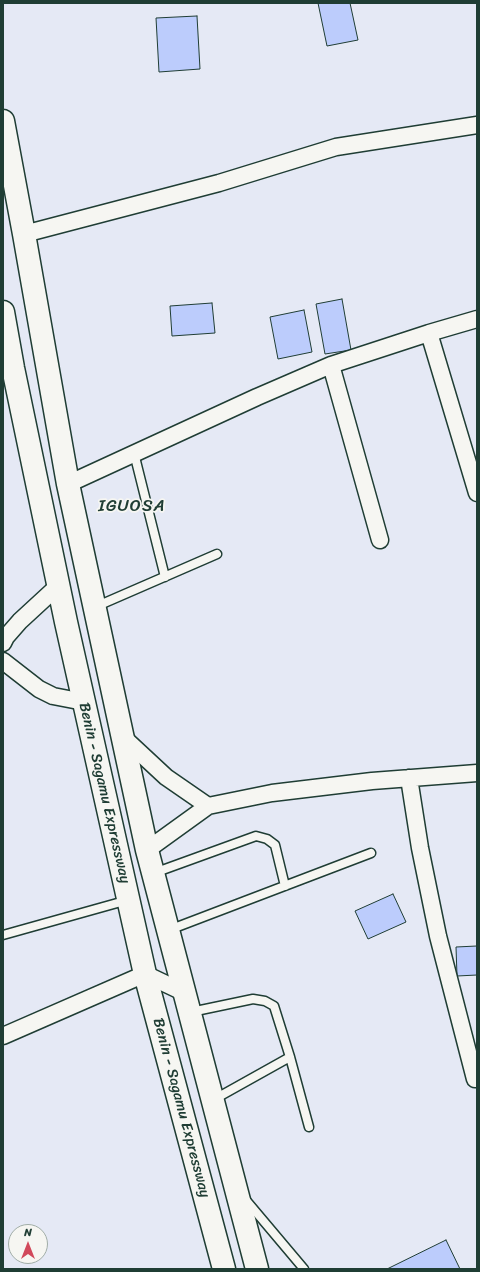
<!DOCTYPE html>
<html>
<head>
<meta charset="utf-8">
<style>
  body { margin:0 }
  #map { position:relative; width:480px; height:1272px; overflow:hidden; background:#e5e9f5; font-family:Sriracha,sans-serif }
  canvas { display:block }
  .frame { position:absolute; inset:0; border:4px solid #1f3d34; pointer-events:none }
  .north { position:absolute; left:8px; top:1224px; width:40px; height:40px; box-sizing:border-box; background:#f6f6f2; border:1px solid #a0aca6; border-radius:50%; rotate:0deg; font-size:11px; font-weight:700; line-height:16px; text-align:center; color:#1f3d34 }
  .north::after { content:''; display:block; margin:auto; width:14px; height:18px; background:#d1495b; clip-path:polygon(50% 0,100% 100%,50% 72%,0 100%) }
</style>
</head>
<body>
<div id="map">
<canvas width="480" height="1272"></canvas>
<div class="frame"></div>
<div class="north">N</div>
</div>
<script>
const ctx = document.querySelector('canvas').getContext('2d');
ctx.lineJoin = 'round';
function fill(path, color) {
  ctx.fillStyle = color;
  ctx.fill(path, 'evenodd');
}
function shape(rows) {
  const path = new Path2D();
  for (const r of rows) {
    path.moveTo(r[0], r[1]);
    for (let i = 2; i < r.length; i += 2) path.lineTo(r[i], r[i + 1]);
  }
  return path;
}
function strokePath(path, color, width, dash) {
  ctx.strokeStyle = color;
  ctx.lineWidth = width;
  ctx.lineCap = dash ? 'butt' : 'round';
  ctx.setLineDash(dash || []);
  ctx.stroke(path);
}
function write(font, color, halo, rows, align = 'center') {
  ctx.font = font + ' Sriracha,sans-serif';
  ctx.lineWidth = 3.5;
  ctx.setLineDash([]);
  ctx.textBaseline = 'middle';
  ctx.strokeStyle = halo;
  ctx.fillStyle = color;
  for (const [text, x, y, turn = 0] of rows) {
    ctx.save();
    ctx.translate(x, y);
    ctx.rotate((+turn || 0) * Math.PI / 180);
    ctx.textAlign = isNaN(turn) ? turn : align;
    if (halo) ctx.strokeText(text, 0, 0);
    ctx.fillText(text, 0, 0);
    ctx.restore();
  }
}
const building = shape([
  [318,3,350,3,358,40,327,46,318,3],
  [197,16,200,69,159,72,156,18,197,16],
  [342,299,351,350,325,354,316,304,342,299],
  [212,303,215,333,172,336,170,306,212,303],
  [304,310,312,352,278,359,270,317,304,310],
  [393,894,406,922,368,939,355,911,393,894],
  [477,946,477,975,457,976,456,947,477,946],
  [446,1240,460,1269,387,1269,446,1240]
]);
fill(building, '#bcccfc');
strokePath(building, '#1f3d34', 1);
const lane = shape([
  [134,453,165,577],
  [95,607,217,554],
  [154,873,256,836,267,839,275,845,285,886],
  [169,930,371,853],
  [3,935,128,900],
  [191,1012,253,999,265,1001,274,1006,290,1057,309,1127],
  [213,1100,290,1057],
  [245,1199,304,1269]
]);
const street = shape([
  [24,234,219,183,336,147,477,125],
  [429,333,477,493],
  [331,365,380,540],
  [68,484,257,397,331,365,429,333,477,319],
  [3,643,6,637,20,621,58,586],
  [3,661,39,689,53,696,84,702],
  [123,737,166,777,208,806],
  [409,778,420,848,438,936,475,1079],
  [147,850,208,806,272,793,372,781,477,773],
  [3,1036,145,974,185,993]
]);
const highway = shape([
  [3,121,24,234,68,484,147,850,257,1269],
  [3,312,13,368,66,622,145,974,224,1269]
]);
strokePath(lane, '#1f3d34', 11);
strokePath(street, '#1f3d34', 19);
strokePath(highway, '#1f3d34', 25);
strokePath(lane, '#f6f6f2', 8);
strokePath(street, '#f6f6f2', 16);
strokePath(highway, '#f6f6f2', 22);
write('15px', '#1f3d34', '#f6f6f2', [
  ["Benin - Sagamu Expressway",104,793,77],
  ["Benin - Sagamu Expressway",181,1108,75]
]);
ctx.letterSpacing = '1px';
write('17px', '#1f3d34', '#f6f6f2', [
  ["IGUOSA",132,507]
]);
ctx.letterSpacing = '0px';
</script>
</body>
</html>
